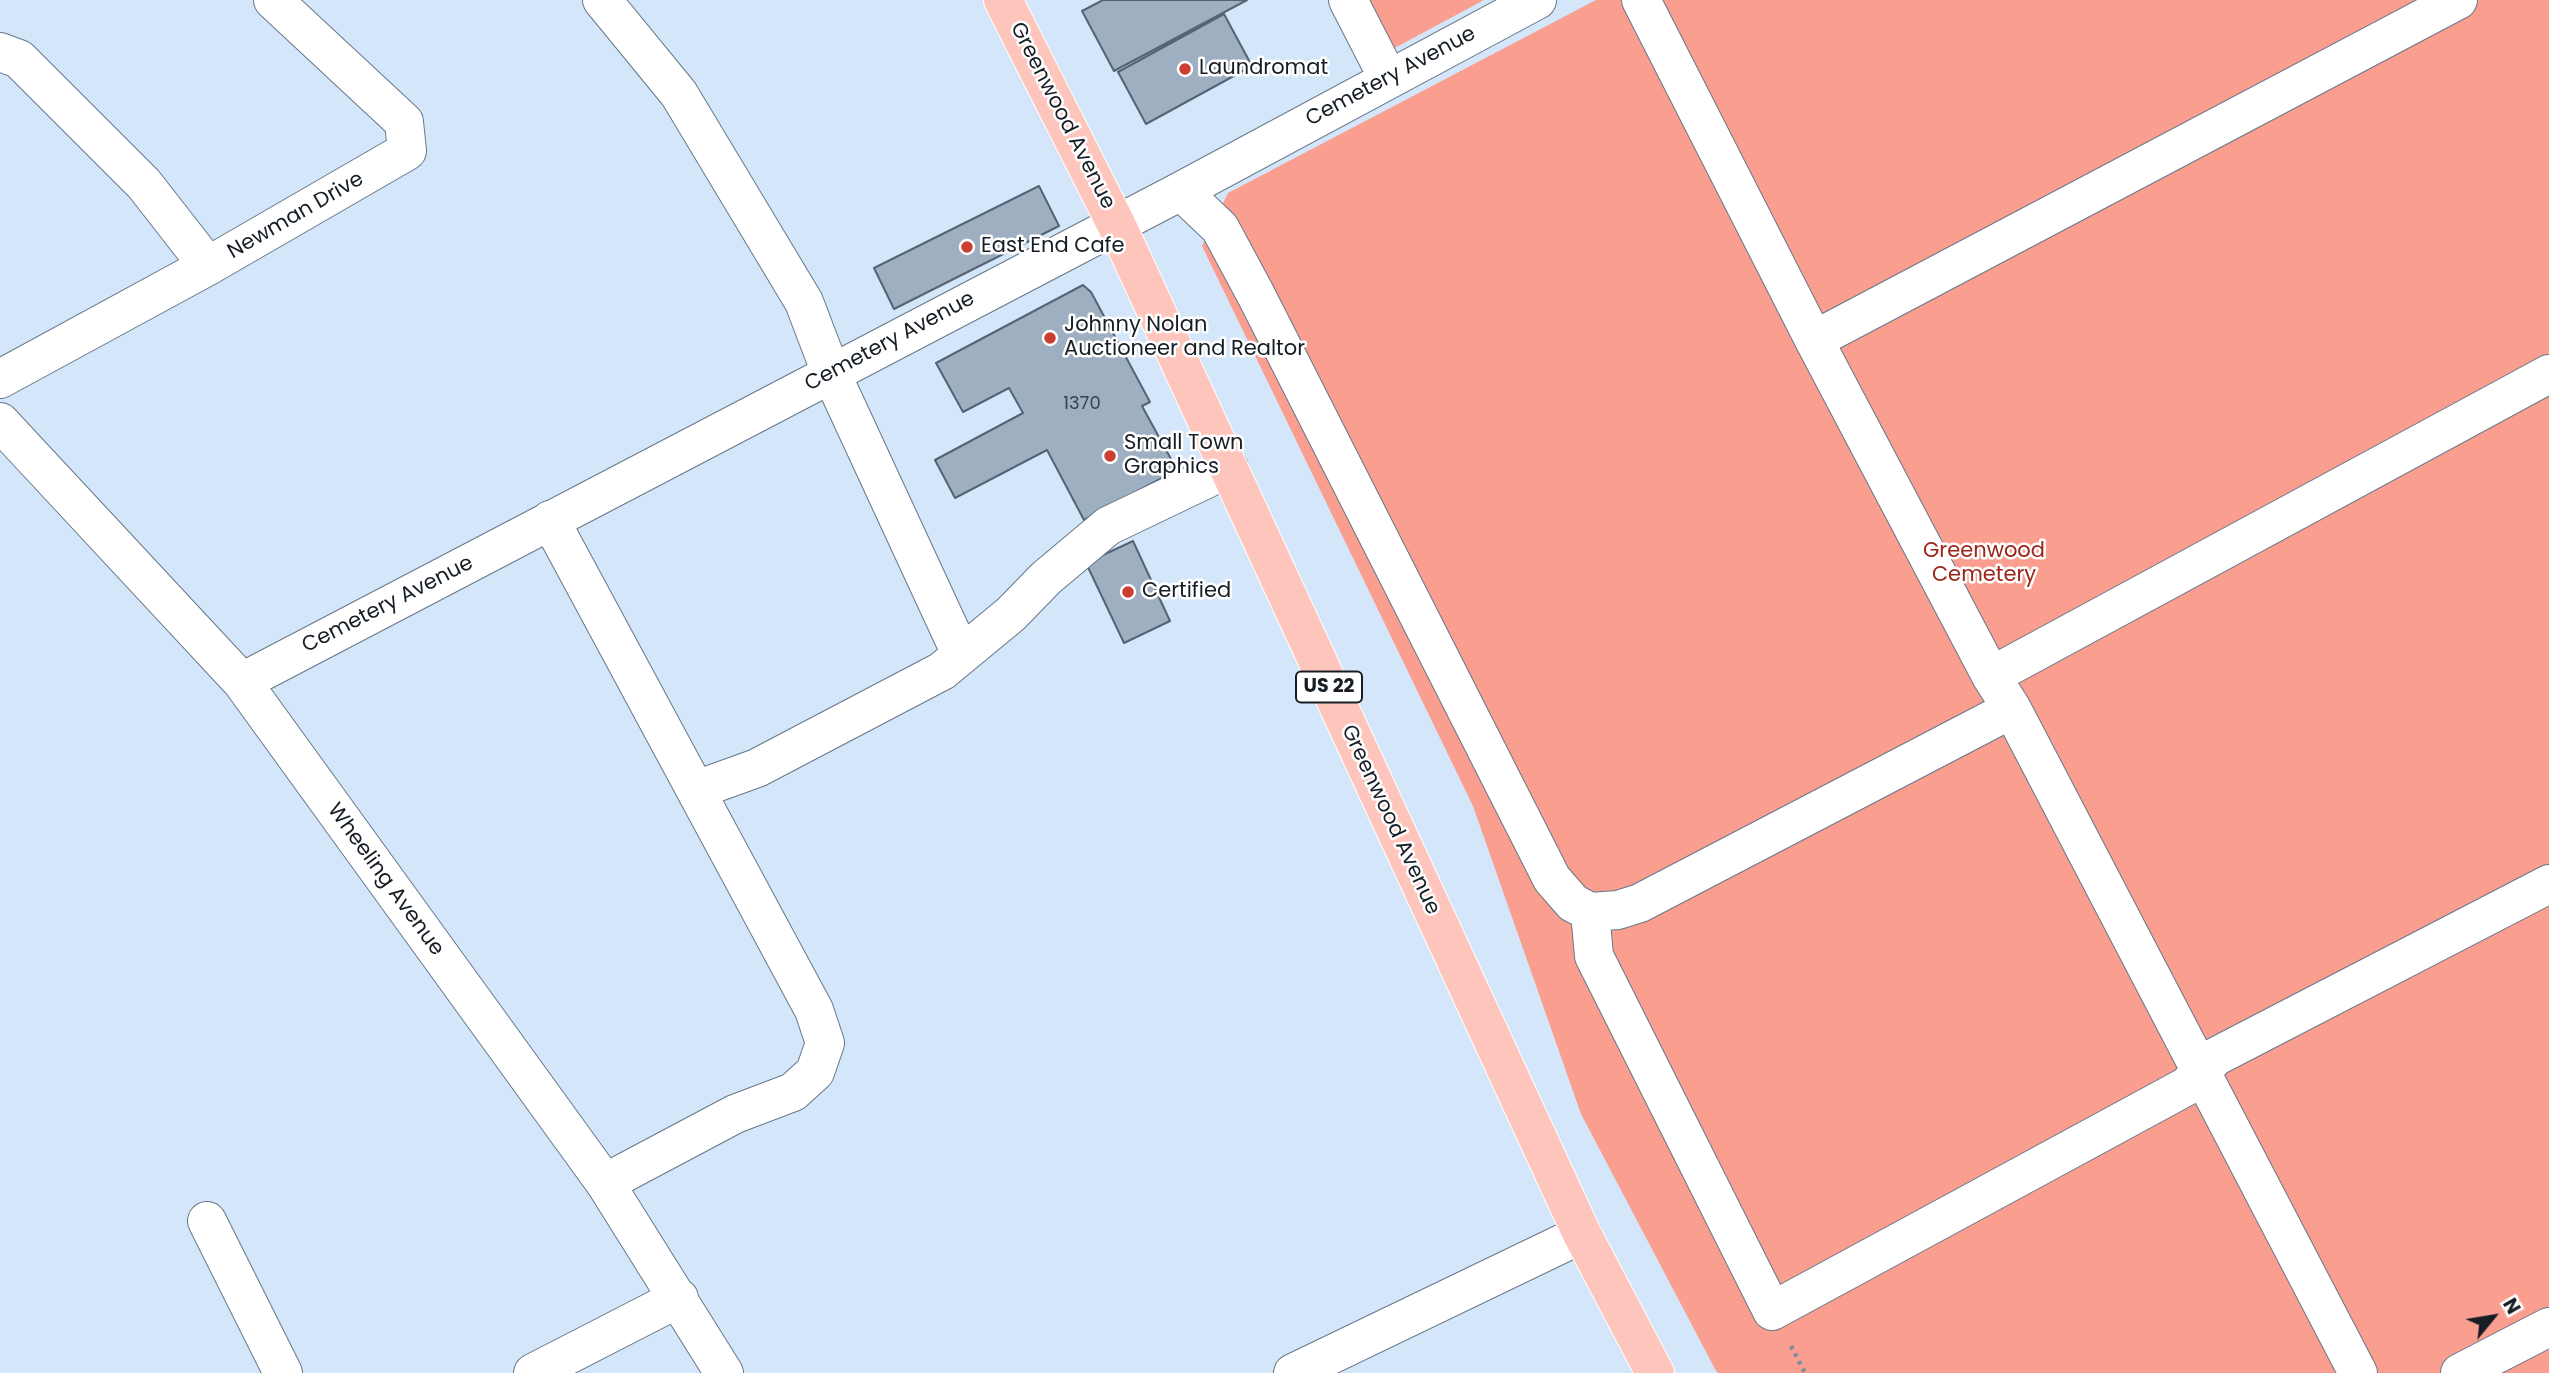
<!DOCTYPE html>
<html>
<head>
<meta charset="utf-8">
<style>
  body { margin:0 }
  #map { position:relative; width:2549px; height:1373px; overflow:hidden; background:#d4e6fa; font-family:Poppins,sans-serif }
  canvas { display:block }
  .north { position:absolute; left:2458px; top:1282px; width:70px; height:70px; -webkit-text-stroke:5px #fff; paint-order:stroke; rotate:60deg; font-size:19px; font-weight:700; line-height:28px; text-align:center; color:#161d24 }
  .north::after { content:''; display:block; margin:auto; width:24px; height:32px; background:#161d24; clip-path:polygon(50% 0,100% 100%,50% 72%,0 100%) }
</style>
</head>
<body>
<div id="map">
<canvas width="2549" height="1373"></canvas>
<div class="north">N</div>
</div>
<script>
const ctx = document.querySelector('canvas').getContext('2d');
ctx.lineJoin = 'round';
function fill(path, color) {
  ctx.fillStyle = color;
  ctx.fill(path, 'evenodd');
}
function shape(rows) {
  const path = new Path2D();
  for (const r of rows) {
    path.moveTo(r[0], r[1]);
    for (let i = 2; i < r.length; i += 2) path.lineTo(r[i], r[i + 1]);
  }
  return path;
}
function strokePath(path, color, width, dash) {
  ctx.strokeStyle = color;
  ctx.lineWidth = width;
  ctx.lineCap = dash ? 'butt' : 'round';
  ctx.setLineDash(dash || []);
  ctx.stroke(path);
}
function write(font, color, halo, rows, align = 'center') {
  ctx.font = font + ' Poppins,sans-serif';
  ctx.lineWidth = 5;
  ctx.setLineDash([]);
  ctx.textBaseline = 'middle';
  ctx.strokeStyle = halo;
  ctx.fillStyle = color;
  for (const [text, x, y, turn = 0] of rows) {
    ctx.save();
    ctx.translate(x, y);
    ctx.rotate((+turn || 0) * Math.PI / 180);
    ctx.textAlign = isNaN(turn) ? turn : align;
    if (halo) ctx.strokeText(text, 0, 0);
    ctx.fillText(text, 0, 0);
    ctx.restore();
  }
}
fill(shape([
  [1346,0,1484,0,1376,58],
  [1596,0,2549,0,2549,1373,1718,1373,1715,1369,1581,1114,1473,806,1202,246,1228,193]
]), '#fa9e8f');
const building = shape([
  [1103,0,1247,0,1114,71,1082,11,1103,0],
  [1224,14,1252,66,1146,124,1118,72,1224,14],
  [1039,186,1059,226,894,309,874,268,1039,186],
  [1083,285,1091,292,1150,402,1142,406,1177,470,1084,520,1047,450,955,498,935,460,1023,413,1009,388,963,412,936,363,1083,285],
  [1133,541,1170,621,1124,643,1086,563,1133,541]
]);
fill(building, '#9eafc2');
strokePath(building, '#556475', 2);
const minor = shape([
  [602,0,679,94,804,302,831,373,961,654],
  [1348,0,1388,78],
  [1641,0,1814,340,1991,676,2012,709,2358,1373],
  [0,52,19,59,144,184,208,266],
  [1181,191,1220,228,1256,295,1552,879,1573,903,1590,912,1618,910,1640,903,2012,709],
  [1814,340,2458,0],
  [0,379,208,266,407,151,404,122,273,0],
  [0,422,242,682,605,1183,724,1373],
  [550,520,814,1010,825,1043,815,1072,793,1092,735,1114,605,1183],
  [1991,676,2549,374],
  [242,682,1181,191,1537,0],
  [696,790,757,768,942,671,1011,614,1046,578,1108,526,1229,468],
  [1590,912,1594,956,1772,1311,2187,1086,2215,1057,2549,884],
  [207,1221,283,1373],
  [533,1373,679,1298],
  [1293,1373,1582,1234],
  [2460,1373,2549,1327]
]);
const major = shape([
  [1003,0,1116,224,1582,1234,1655,1373]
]);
strokePath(minor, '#677788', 40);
strokePath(major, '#fff', 40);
strokePath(shape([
  [1791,1346,1805,1373]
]), '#7f8c9a', 4.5, [3.5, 5]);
strokePath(minor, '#fff', 38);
strokePath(major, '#fec5bc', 38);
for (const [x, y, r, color] of [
  [1185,69,7,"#cc3f30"],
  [967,247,7,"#cc3f30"],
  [1050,338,7,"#cc3f30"],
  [1110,456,7,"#cc3f30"],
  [1128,592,7,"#cc3f30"]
]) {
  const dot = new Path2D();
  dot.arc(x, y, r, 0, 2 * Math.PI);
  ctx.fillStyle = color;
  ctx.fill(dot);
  strokePath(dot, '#fff', 2.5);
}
write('18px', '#38424c', null, [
  ["1370",1082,404]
]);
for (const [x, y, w] of [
  [1329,687,66]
]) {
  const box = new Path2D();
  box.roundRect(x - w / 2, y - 15.5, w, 31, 5);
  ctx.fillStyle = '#fff';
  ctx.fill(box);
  strokePath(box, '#161d24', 2);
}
write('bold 19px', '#161d24', null, [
  ["US 22",1329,687]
]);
write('21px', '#161d24', '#fff', [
  ["Laundromat",1199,69],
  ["East End Cafe",981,247],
  ["Johnny Nolan",1064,326],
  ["Auctioneer and Realtor",1064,350],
  ["Small Town",1124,444],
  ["Graphics",1124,468],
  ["Certified",1142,592]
], 'left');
write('21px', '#161d24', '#fff', [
  ["Cemetery Avenue",1391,77,-28],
  ["Greenwood Avenue",1062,116,63],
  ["Newman Drive",296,216,-30],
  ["Cemetery Avenue",890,342,-28],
  ["Cemetery Avenue",388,605,-27],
  ["Greenwood Avenue",1390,820,65],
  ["Wheeling Avenue",385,880,54]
]);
write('21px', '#9c251b', '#fff', [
  ["Greenwood",1984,552],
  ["Cemetery",1984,576]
]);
</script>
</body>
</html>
